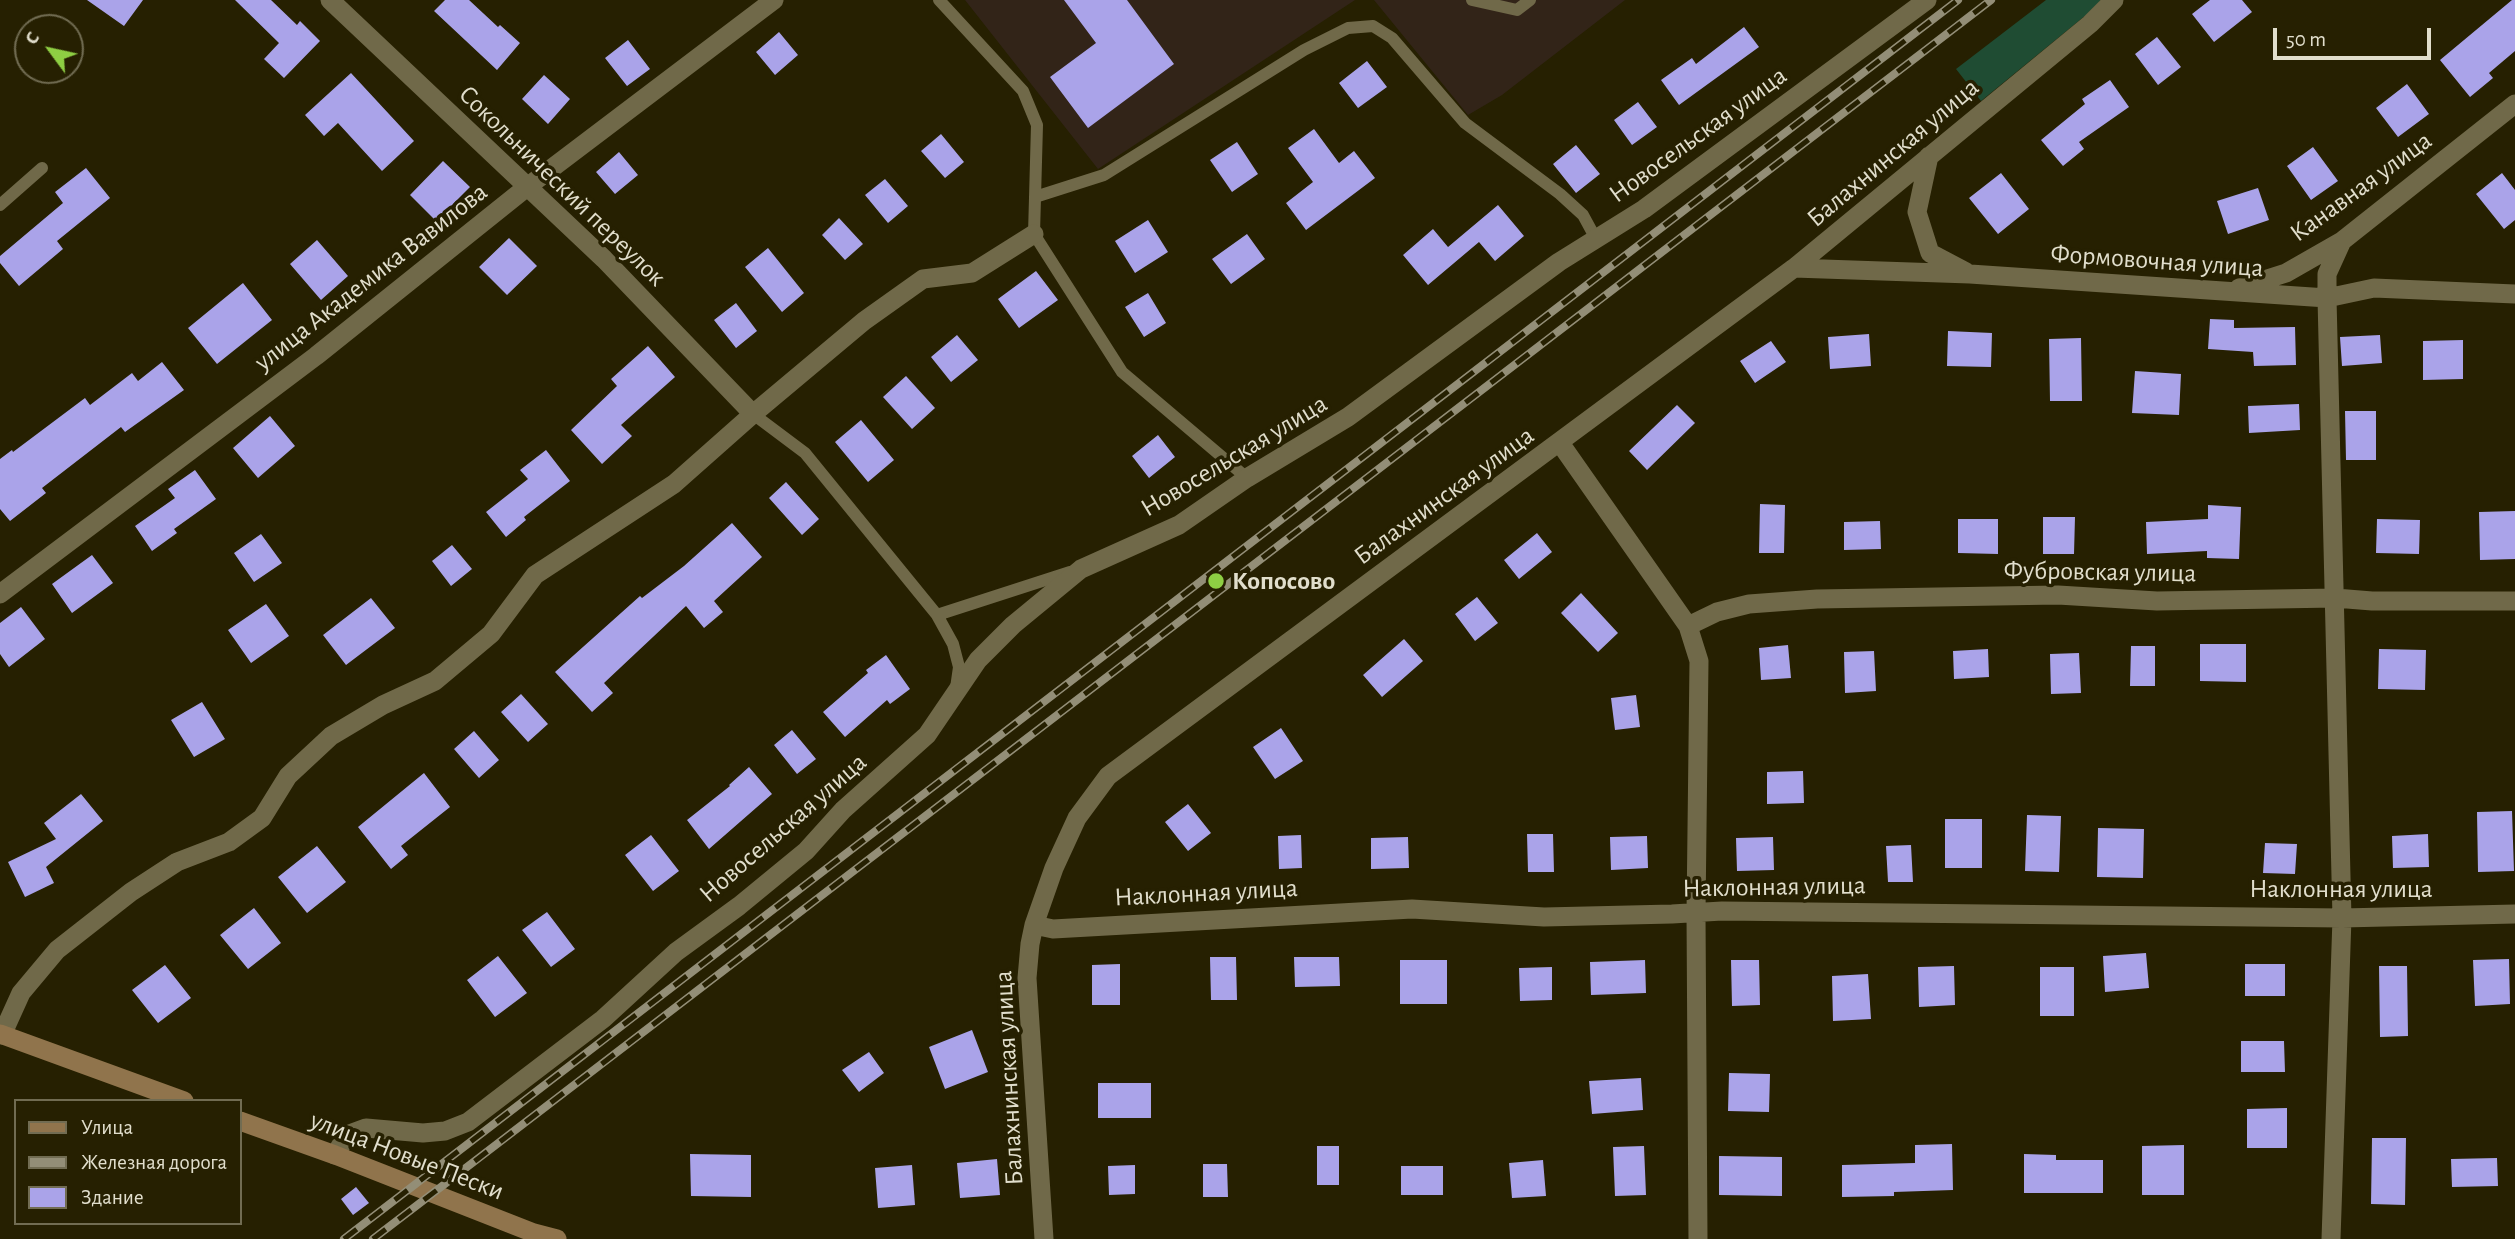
<!DOCTYPE html>
<html>
<head>
<meta charset="utf-8">
<style>
  body { margin:0 }
  #map { position:relative; width:2515px; height:1239px; overflow:hidden; background:#262001; font-family:"Alegreya Sans",sans-serif }
  canvas { display:block }
  .legend { position:absolute; left:14px; top:1099px; width:228px; height:126px; box-sizing:border-box; background:#262001; border:2px solid #716c52; margin:0; padding:9px 12px; list-style:none; font-size:21px; color:#e1decc }
  .legend li { display:flex; align-items:center; gap:14px; height:35px }
  .legend b { width:35px; border:2px solid #716c52 }
  .north { position:absolute; left:14px; top:14px; width:70px; height:70px; box-sizing:border-box; background:#262001; border:2px solid #716c52; border-radius:50%; rotate:303deg; font-size:19px; font-weight:700; line-height:28px; text-align:center; color:#e1decc }
  .north::after { content:''; display:block; margin:auto; width:24px; height:32px; background:#8ece43; clip-path:polygon(50% 0,100% 100%,50% 72%,0 100%) }
  .scale { position:absolute; left:2273px; top:28px; width:158px; height:32px; box-sizing:border-box; border:4px solid #e1decc; border-top:0; padding-left:9px; font-size:21px; line-height:24px; white-space:nowrap; color:#e1decc; -webkit-text-stroke:5px #262001; paint-order:stroke }
</style>
</head>
<body>
<div id="map">
<canvas width="2515" height="1239"></canvas>
<ul class="legend">
<li><b style="height:9px;background:#90744c"></b>Улица</li>
<li><b style="height:9px;background:#938e77"></b>Железная дорога</li>
<li><b style="height:19px;background:#aaa3e9"></b>Здание</li>
</ul>
<div class="north">С</div>
<div class="scale">50 m</div>
</div>
<script>
const ctx = document.querySelector('canvas').getContext('2d');
ctx.lineJoin = 'round';
function fill(path, color) {
  ctx.fillStyle = color;
  ctx.fill(path, 'evenodd');
}
function shape(rows) {
  const path = new Path2D();
  for (const r of rows) {
    path.moveTo(r[0], r[1]);
    for (let i = 2; i < r.length; i += 2) path.lineTo(r[i], r[i + 1]);
  }
  return path;
}
function strokePath(path, color, width, dash) {
  ctx.strokeStyle = color;
  ctx.lineWidth = width;
  ctx.lineCap = dash ? 'butt' : 'round';
  ctx.setLineDash(dash || []);
  ctx.stroke(path);
}
function write(font, color, halo, rows, align = 'center') {
  ctx.font = font + ' "Alegreya Sans",sans-serif';
  ctx.lineWidth = 7;
  ctx.setLineDash([]);
  ctx.textBaseline = 'middle';
  ctx.strokeStyle = halo;
  ctx.fillStyle = color;
  for (const [text, x, y, turn = 0] of rows) {
    ctx.save();
    ctx.translate(x, y);
    ctx.rotate((+turn || 0) * Math.PI / 180);
    ctx.textAlign = isNaN(turn) ? turn : align;
    if (halo) ctx.strokeText(text, 0, 0);
    ctx.fillText(text, 0, 0);
    ctx.restore();
  }
}
fill(shape([
  [965,0,1355,0,1098,169],
  [1374,0,1625,0,1502,95,1468,115]
]), '#322418');
fill(shape([
  [2046,0,2101,0,2086,15,1981,101,1956,69]
]), '#1f4c33');
fill(shape([
  [87,0,143,0,124,26],
  [235,0,271,0,297,25,300,21,320,41,284,78,264,59,279,43],
  [445,0,469,0,498,27,500,25,520,43,497,70,434,11],
  [1064,0,1127,0,1174,64,1088,128,1050,77,1096,43],
  [2210,0,2242,0,2252,12,2214,42,2192,14],
  [2512,0,2515,0,2515,51,2489,73,2493,78,2470,97,2440,60],
  [1744,27,1759,47,1679,105,1661,80,1692,58,1696,64],
  [779,32,798,55,775,75,756,52],
  [2157,37,2181,67,2158,85,2135,54],
  [628,40,650,69,627,86,605,58],
  [1367,61,1387,87,1358,108,1339,83],
  [351,73,414,141,382,171,338,123,324,136,305,115],
  [544,75,570,99,548,124,522,99],
  [2110,80,2129,107,2079,142,2084,149,2063,166,2041,140,2085,104,2082,99],
  [2407,84,2429,114,2398,137,2376,108],
  [1638,102,1657,127,1632,145,1614,120],
  [1314,129,1339,163,1354,151,1375,178,1306,230,1286,203,1313,182,1288,148],
  [941,134,964,162,945,178,921,151],
  [1237,142,1258,174,1232,192,1210,160],
  [1576,145,1600,174,1576,193,1553,164],
  [2313,147,2338,181,2311,200,2287,166],
  [619,152,638,175,615,194,596,172],
  [443,161,470,187,436,221,410,195],
  [86,168,110,198,57,241,63,249,19,286,0,263,0,256,63,203,55,192],
  [2001,173,2029,209,1998,234,1969,198],
  [2502,173,2515,190,2515,220,2504,229,2476,194],
  [885,179,908,206,888,223,865,195],
  [2258,188,2269,220,2228,234,2217,201],
  [1498,205,1524,236,1495,261,1479,242,1428,285,1403,255,1433,229,1448,247],
  [839,218,863,244,845,260,822,235],
  [1148,220,1168,252,1135,273,1115,241],
  [1247,234,1265,259,1231,284,1212,259],
  [509,238,537,266,507,295,479,267],
  [317,240,348,276,321,300,290,264],
  [768,248,804,293,782,312,745,267],
  [1036,271,1058,300,1019,328,998,299],
  [243,283,272,320,217,364,188,328],
  [1148,293,1166,323,1144,337,1125,307],
  [736,303,757,331,736,348,714,320],
  [2210,319,2234,320,2234,328,2295,327,2296,365,2254,366,2253,352,2208,349],
  [1948,331,1992,333,1991,367,1947,366],
  [1869,334,1871,366,1830,369,1828,337],
  [957,335,978,360,951,382,931,357],
  [2380,335,2382,363,2342,366,2340,337],
  [2081,338,2082,401,2050,401,2049,339],
  [2463,340,2463,379,2423,380,2423,341],
  [1771,341,1786,362,1755,383,1740,361],
  [648,346,675,377,621,425,632,436,602,464,571,430,617,386,611,379],
  [162,362,184,390,125,432,121,427,42,488,46,493,10,521,0,509,0,459,12,450,13,452,85,398,90,405,132,373,138,381],
  [2135,371,2181,374,2179,415,2132,413],
  [906,376,935,408,912,429,883,397],
  [2299,404,2300,430,2249,433,2248,406],
  [1677,405,1695,423,1647,470,1629,451],
  [2345,411,2376,411,2376,460,2346,460],
  [270,416,295,446,258,478,233,448],
  [861,420,894,460,868,482,835,442],
  [1158,435,1175,457,1149,478,1132,456],
  [546,450,570,481,524,517,526,520,506,537,486,512,528,479,520,470],
  [195,470,216,499,174,529,177,533,152,551,135,526,175,498,168,489],
  [786,482,819,519,802,535,769,498],
  [1760,504,1785,505,1784,553,1759,553],
  [2208,505,2241,507,2239,559,2207,558,2207,551,2147,554,2146,522,2208,519],
  [2515,511,2515,559,2480,560,2479,512],
  [2043,517,2075,517,2074,554,2043,554],
  [1958,519,1998,519,1998,554,1958,553],
  [2377,519,2420,520,2419,554,2376,553],
  [1880,521,1881,549,1844,550,1844,522],
  [732,523,762,557,714,601,723,612,704,628,686,606,604,683,613,693,592,712,555,672,640,596,642,598,684,566],
  [1537,533,1552,552,1519,579,1504,560],
  [261,534,282,563,254,582,234,553],
  [452,545,472,569,451,586,432,561],
  [92,555,113,583,72,613,52,584],
  [1581,593,1618,633,1598,652,1561,613],
  [1477,597,1498,623,1475,641,1455,614],
  [371,598,395,628,346,665,323,635],
  [266,604,289,636,251,663,228,630],
  [21,607,45,639,9,667,0,654,0,623],
  [1404,639,1423,661,1382,697,1363,675],
  [2200,644,2246,644,2246,682,2200,681],
  [1788,645,1791,678,1761,680,1759,648],
  [2131,646,2155,646,2155,686,2130,686],
  [1988,649,1989,677,1954,679,1953,651],
  [2379,649,2426,650,2425,690,2378,689],
  [1874,651,1876,691,1845,693,1844,652],
  [2079,653,2081,693,2051,694,2050,654],
  [886,655,910,689,890,704,887,700,845,737,823,712,868,673,866,670],
  [521,694,548,724,528,742,501,712],
  [1636,695,1640,727,1615,730,1611,698],
  [202,702,225,739,194,757,171,720],
  [1281,728,1303,761,1275,779,1253,747],
  [792,730,816,759,797,774,774,745],
  [474,731,499,760,479,778,454,749],
  [749,767,772,794,709,849,687,820,730,786,729,785],
  [1803,771,1804,803,1767,804,1767,772],
  [424,773,450,807,401,846,408,855,391,869,358,827],
  [81,794,103,821,46,867,54,883,25,897,8,862,56,839,44,823],
  [1188,804,1211,833,1188,851,1165,822],
  [2512,811,2514,871,2478,872,2477,812],
  [2027,815,2061,816,2059,872,2025,871],
  [1945,819,1982,819,1982,868,1945,868],
  [2098,828,2144,829,2143,878,2097,877],
  [1527,834,1553,834,1554,872,1528,872],
  [2428,834,2429,867,2393,868,2392,836],
  [651,835,679,871,653,891,625,855],
  [1301,835,1302,868,1279,869,1278,836],
  [1647,836,1648,868,1611,870,1610,837],
  [1408,837,1409,868,1371,869,1371,838],
  [1773,837,1774,870,1737,871,1736,838],
  [2265,843,2297,844,2295,874,2263,873],
  [1911,845,1913,882,1888,882,1886,846],
  [317,846,346,882,307,913,278,877],
  [254,908,281,943,248,969,220,935],
  [547,912,575,949,551,967,522,930],
  [2146,953,2149,988,2105,992,2103,956],
  [498,956,527,993,495,1017,467,980],
  [1210,957,1236,957,1237,1000,1211,1000],
  [1294,957,1339,957,1340,986,1295,987],
  [2509,959,2510,1004,2475,1006,2473,960],
  [1400,960,1447,960,1447,1004,1400,1004],
  [1645,960,1646,993,1591,995,1590,962],
  [1731,960,1759,960,1760,1005,1732,1006],
  [1120,964,1120,1005,1092,1005,1092,965],
  [2245,964,2285,964,2285,996,2245,996],
  [165,965,191,998,158,1023,132,990],
  [1954,966,1955,1005,1919,1007,1918,967],
  [2379,966,2407,966,2408,1036,2380,1037],
  [1552,967,1552,1000,1520,1001,1519,968],
  [2040,967,2074,967,2074,1016,2040,1016],
  [1868,974,1871,1019,1833,1021,1832,976],
  [972,1030,988,1072,945,1089,929,1047],
  [2241,1041,2284,1041,2285,1072,2241,1072],
  [869,1052,884,1073,859,1092,842,1070],
  [1729,1073,1770,1074,1769,1112,1728,1111],
  [1641,1078,1643,1110,1592,1114,1589,1081],
  [1098,1083,1151,1083,1151,1118,1098,1118],
  [2287,1108,2287,1148,2247,1148,2247,1109],
  [2372,1138,2406,1138,2405,1205,2371,1204],
  [1952,1144,1953,1190,1894,1192,1894,1196,1842,1197,1842,1165,1915,1163,1915,1145],
  [2184,1145,2184,1195,2142,1195,2142,1146],
  [1317,1146,1339,1146,1339,1185,1317,1185],
  [1644,1146,1646,1195,1615,1196,1613,1147],
  [690,1154,751,1155,751,1197,691,1196],
  [2024,1154,2056,1155,2056,1160,2103,1160,2103,1193,2024,1193],
  [1719,1156,1782,1157,1782,1196,1719,1195],
  [2497,1158,2498,1186,2452,1187,2451,1159],
  [997,1159,1000,1195,960,1198,957,1163],
  [1543,1160,1546,1196,1512,1198,1509,1163],
  [1203,1164,1227,1164,1228,1197,1203,1197],
  [912,1165,915,1205,878,1208,875,1168],
  [1135,1165,1135,1194,1109,1195,1108,1166],
  [1401,1166,1443,1166,1443,1195,1401,1195],
  [356,1187,369,1203,353,1215,341,1199]
]), '#aaa3e9');
strokePath(shape([
  [939,0,1023,91,1037,125,1034,234,1122,372,1247,478],
  [1472,0,1517,10,1530,0],
  [1035,197,1104,175,1304,50,1348,28,1373,26,1392,38,1465,123,1560,194,1583,215,1596,239],
  [0,205,42,168],
  [753,414,805,453,937,615,953,644,959,667,956,688],
  [937,615,1070,572]
]), '#706949', 12);
strokePath(shape([
  [330,0,604,259,753,414],
  [1929,156,1917,212,1930,253,1966,272],
  [1794,268,1970,274,2327,298,2374,288,2515,294],
  [2239,288,2286,273,2342,241,2515,104],
  [1560,443,1688,626,1699,661,1696,913,1698,1239],
  [0,594,316,356,527,187,774,0],
  [1688,626,1717,612,1749,604,1817,599,2058,595,2157,601,2335,598,2372,601,2515,601],
  [1034,925,1053,929,1412,909,1544,917,1672,914,1722,911,2342,918,2515,914],
  [2,1035,21,993,57,950,131,892,177,862,229,842,262,818,288,776,331,736,383,705,435,681,491,634,535,575,674,484,753,414,864,321,923,279,972,273,1034,234],
  [335,1155,347,1135,366,1128,423,1133,445,1131,468,1122,603,1019,676,952,739,906,806,851,843,810,927,735,978,660,1013,625,1081,569,1179,525,1247,478,1348,417,1559,262,1644,209,1927,0],
  [1044,1239,1027,978,1030,944,1034,925,1054,868,1077,818,1108,776,1794,268,2090,24,2114,0],
  [2331,1239,2342,918,2327,298,2327,274,2342,241]
]), '#706949', 19);
strokePath(shape([
  [0,1034,184,1101],
  [240,1121,335,1155,534,1233,557,1239]
]), '#90744c', 19);
const rail = shape([
  [344,1239,1958,0],
  [373,1239,1991,0]
]);
strokePath(rail, '#938e77', 8);
strokePath(rail, '#262001', 5, [16]);
for (const [x, y, r, color] of [
  [1216,581,9,"#8ece43"]
]) {
  const dot = new Path2D();
  dot.arc(x, y, r, 0, 2 * Math.PI);
  ctx.fillStyle = color;
  ctx.fill(dot);
  strokePath(dot, '#262001', 2.5);
}
write('26px', '#e1decc', '#262001', [
  ["Новосельская улица",1698,135,-36],
  ["Балахнинская улица",1893,153,-40],
  ["Сокольнический переулок",562,186,44],
  ["Канавная улица",2361,187,-36],
  ["Формовочная улица",2157,261,4],
  ["улица Академика Вавилова",371,277,-38],
  ["Новосельская улица",1234,456,-31],
  ["Балахнинская улица",1444,496,-36],
  ["Фубровская улица",2100,572,1],
  ["Новосельская улица",783,828,-41],
  ["Наклонная улица",1774,887,-1],
  ["Наклонная улица",2341,889],
  ["Наклонная улица",1206,893,-3],
  ["Балахнинская улица",1009,1078,-93],
  ["улица Новые Пески",407,1156,21]
]);
write('bold 26px', '#e1decc', '#262001', [
  ["Копосово",1232,581]
], 'left');
</script>
</body>
</html>
